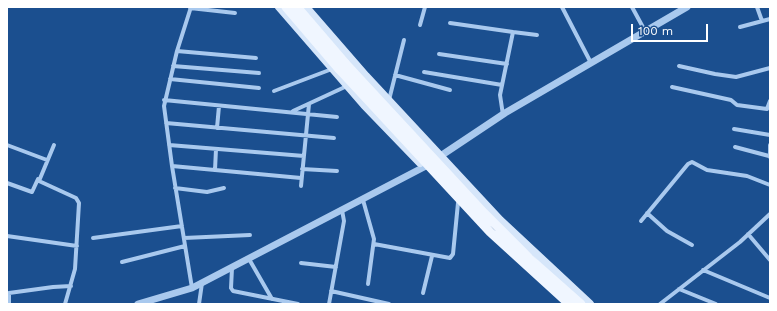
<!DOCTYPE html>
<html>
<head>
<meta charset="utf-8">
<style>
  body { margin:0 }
  #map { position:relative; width:777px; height:311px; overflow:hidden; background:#1b4f8f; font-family:"Work Sans",sans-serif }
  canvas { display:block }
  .frame { position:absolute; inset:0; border:8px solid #fff; pointer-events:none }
  .scale { position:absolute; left:631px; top:24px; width:77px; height:18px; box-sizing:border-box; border:2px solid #fff; border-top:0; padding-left:5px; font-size:12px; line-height:14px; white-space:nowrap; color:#fff; -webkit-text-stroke:3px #1b4f8f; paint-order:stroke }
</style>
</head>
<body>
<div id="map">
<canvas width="777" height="311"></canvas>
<div class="frame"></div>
<div class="scale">100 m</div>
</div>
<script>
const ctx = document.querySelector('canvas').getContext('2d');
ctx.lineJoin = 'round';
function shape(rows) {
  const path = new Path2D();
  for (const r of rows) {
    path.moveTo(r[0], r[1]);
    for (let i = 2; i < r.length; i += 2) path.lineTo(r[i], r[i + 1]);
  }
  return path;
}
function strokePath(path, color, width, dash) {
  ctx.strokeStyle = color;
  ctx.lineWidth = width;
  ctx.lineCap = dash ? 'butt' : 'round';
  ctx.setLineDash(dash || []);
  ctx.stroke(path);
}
strokePath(shape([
  [191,7,177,51,164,106,172,166,192,288],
  [562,7,591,63],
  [632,7,645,31],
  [757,7,762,21],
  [190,8,235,13],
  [450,23,513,32,500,95,503,115],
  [420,25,425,7],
  [740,27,770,19],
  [513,32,537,35],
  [177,51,256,58],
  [439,54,507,64],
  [173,66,259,73],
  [679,66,715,74,736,77,770,68],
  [424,72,502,85],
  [395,75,450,90],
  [170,79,259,88],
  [672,87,731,100,737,105,767,109,770,101],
  [274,91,332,69],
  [164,100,337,117],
  [389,100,404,40],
  [293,111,347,86],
  [166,123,334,138],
  [217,128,219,106],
  [734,129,770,135],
  [7,145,47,160],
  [54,145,39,181,76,198,79,203,75,269,65,304],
  [169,145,304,156],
  [735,147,769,156],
  [770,157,770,145],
  [172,166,301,178],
  [302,169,337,171],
  [215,170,216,149],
  [7,183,32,192,38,179],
  [301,186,309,104],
  [175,188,207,192,224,188],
  [363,200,374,239,368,284],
  [647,213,667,231,692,245],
  [641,221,688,164,692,162,707,170,747,176,770,185],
  [748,234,770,260],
  [7,236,77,246],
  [93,238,182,226],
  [184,238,250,235],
  [374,244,450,258,453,254,458,203],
  [249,259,272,299],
  [122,262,185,246],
  [301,263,336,267],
  [232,268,231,288,233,291,298,304],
  [703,270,770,298],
  [679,289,716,304],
  [331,291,389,304],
  [423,293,432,256],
  [9,304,9,293,53,287,71,286],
  [199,304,202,283],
  [329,304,344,221,342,210],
  [660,304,740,242,770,214]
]), '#a9c9ee', 4);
strokePath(shape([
  [138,304,192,288,424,167,505,113,687,7]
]), '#a9c9ee', 7);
strokePath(shape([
  [279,7,364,105,420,163],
  [306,7,366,76,500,220,590,304]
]), '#d6e6fa', 8);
strokePath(shape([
  [286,7,339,69],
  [297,7,345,63]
]), '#f0f6ff', 9);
strokePath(shape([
  [345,63,484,213,529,258,581,304],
  [339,69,490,232,569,304]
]), '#f0f6ff', 9);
</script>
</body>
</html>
